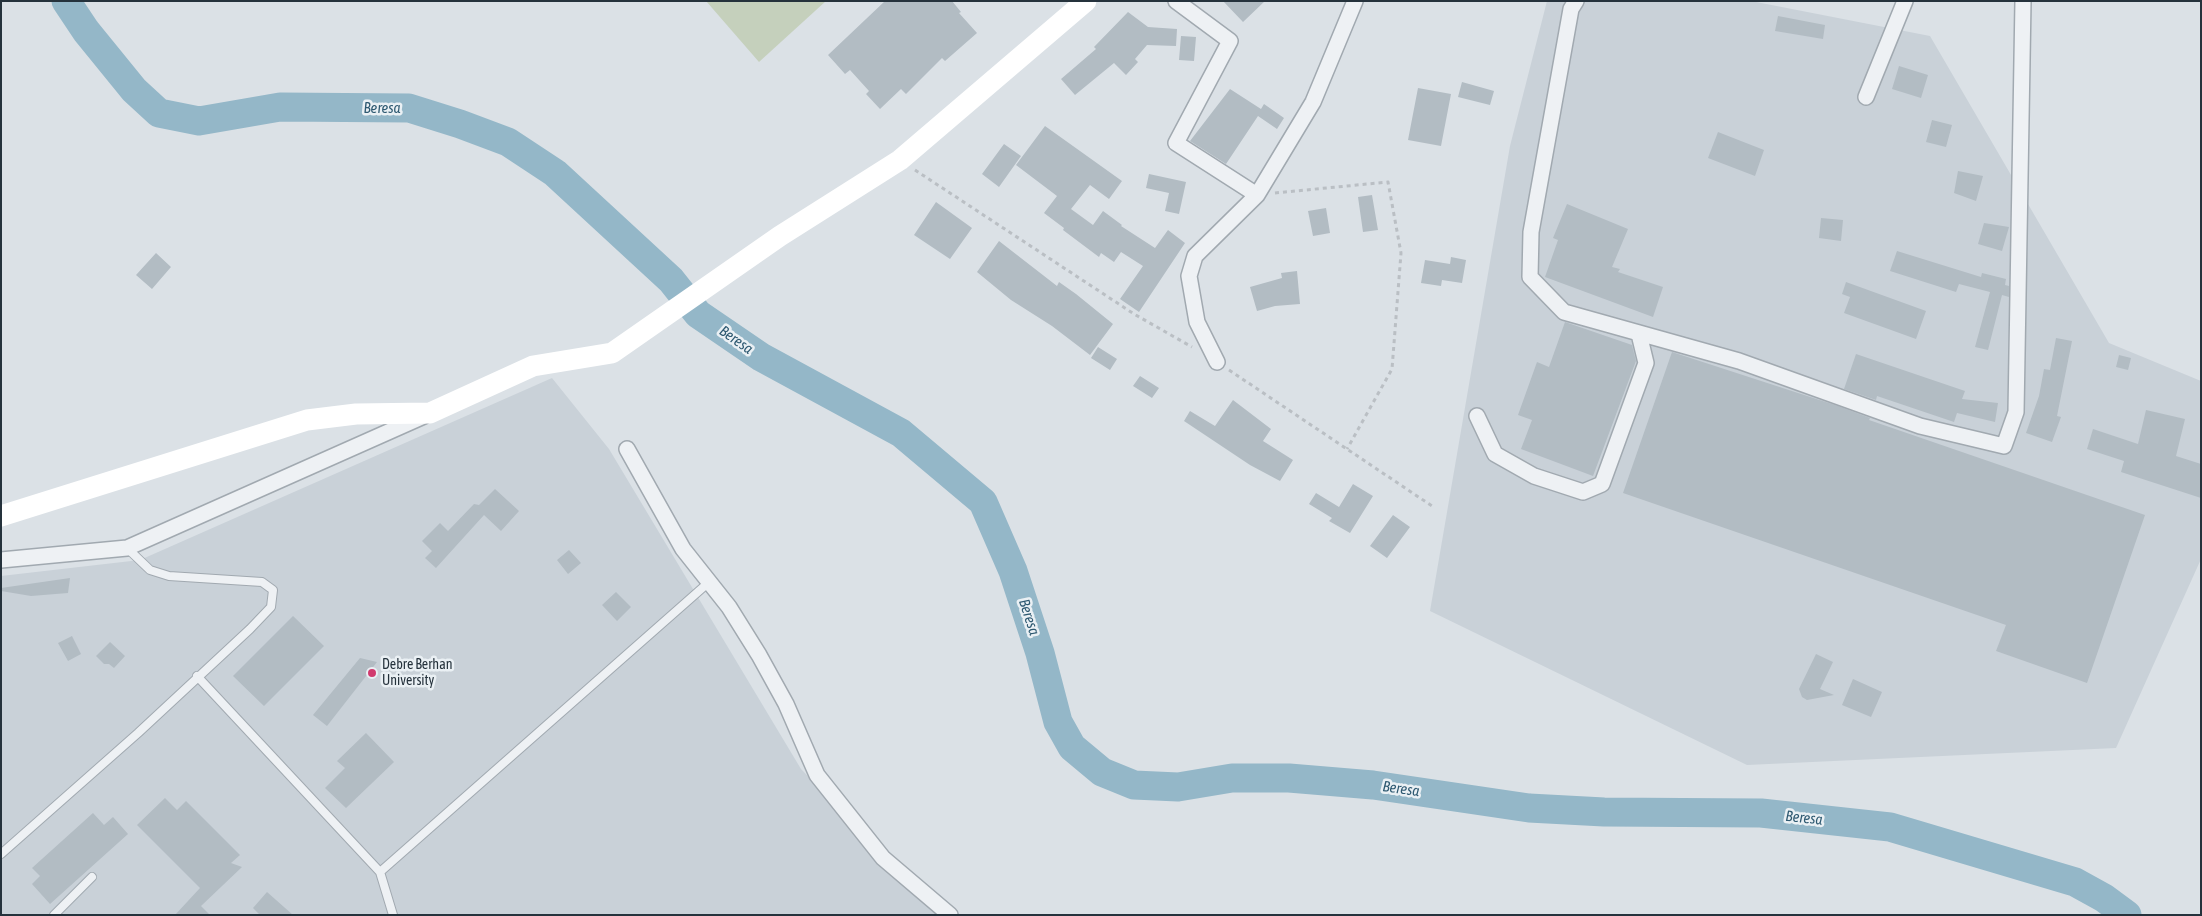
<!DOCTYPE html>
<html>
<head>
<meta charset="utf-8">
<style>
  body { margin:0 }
  #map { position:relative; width:2202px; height:916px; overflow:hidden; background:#dbe1e6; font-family:"Asap Condensed",sans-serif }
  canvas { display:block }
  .frame { position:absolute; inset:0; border:2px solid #25323c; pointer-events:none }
</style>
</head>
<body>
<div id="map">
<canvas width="2202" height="916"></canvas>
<div class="frame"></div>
</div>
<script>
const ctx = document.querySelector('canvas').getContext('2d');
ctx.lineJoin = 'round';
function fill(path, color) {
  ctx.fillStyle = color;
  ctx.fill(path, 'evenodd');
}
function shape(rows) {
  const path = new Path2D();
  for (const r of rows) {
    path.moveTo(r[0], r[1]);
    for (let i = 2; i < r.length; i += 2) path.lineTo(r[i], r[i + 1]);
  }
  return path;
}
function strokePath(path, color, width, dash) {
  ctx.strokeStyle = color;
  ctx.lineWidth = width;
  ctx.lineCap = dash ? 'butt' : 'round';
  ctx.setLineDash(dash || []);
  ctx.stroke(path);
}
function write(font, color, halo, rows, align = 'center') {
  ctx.font = font + ' "Asap Condensed",sans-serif';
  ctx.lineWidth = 5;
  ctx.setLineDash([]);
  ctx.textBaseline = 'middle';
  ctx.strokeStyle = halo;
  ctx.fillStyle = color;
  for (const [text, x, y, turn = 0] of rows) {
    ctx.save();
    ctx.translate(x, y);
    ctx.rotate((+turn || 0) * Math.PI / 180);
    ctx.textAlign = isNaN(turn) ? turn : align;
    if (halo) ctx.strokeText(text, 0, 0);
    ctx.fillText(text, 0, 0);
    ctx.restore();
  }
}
fill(shape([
  [1547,1,1751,1,1930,36,2109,343,2201,381,2201,559,2116,748,1747,765,1430,611,1510,146],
  [552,378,609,449,801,769,943,915,1,915,1,576,140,560]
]), '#c9d1d8');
fill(shape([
  [706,1,826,1,759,62]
]), '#c5d0bc');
strokePath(shape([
  [66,1,86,31,134,90,159,113,199,121,280,107,409,108,460,124,508,142,555,173,671,280,698,314,761,357,901,433,983,502,1013,571,1040,653,1058,722,1072,747,1102,772,1134,785,1178,787,1232,778,1289,778,1373,785,1529,808,1604,812,1761,813,1890,827,2075,882,2104,898,2127,915]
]), '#94b7c8', 29);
fill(shape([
  [885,1,952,1,961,12,959,13,977,33,945,61,942,58,906,94,901,89,880,109,866,94,869,91,850,70,845,74,828,55],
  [1223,1,1265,1,1243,22],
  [1128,12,1148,27,1177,29,1176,46,1147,45,1135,59,1138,62,1126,75,1114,63,1075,95,1061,79,1096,49,1094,47],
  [1778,16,1825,25,1823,39,1775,31],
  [1181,36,1196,37,1194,61,1179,60],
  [1899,66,1928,75,1921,98,1892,89],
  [1462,82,1494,91,1490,105,1458,97],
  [1418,88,1451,94,1441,146,1408,140],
  [1230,89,1261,109,1264,104,1284,118,1277,129,1258,116,1226,164,1190,141],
  [1932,120,1952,125,1946,147,1926,142],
  [1045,126,1122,181,1109,199,1090,185,1071,209,1093,225,1103,211,1122,225,1121,226,1155,248,1168,230,1185,243,1139,312,1120,299,1143,266,1121,252,1114,262,1101,253,1099,257,1063,230,1064,228,1044,213,1057,196,1016,165],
  [1718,132,1764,150,1755,176,1708,158],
  [1004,144,1021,156,999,187,982,174],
  [1958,171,1983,176,1976,201,1954,193],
  [1149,174,1186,182,1179,214,1165,211,1169,193,1146,188],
  [1372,195,1378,230,1363,232,1358,197],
  [936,202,972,228,950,259,914,235],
  [1567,204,1628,229,1612,267,1620,269,1618,272,1663,287,1653,317,1545,277,1558,240,1553,238],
  [1326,208,1330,233,1313,236,1308,211],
  [1821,218,1843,220,1841,241,1819,238],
  [1984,223,2009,227,2002,251,1978,244],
  [999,241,1057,286,1059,282,1076,294,1113,324,1090,355,1052,326,1011,300,977,272],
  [1897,251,1981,277,1982,273,2006,279,2005,285,2009,286,2009,297,2002,295,1988,350,1975,347,1990,292,1959,284,1956,292,1890,271],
  [156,253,171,267,152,289,136,275],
  [1451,257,1466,260,1462,283,1442,280,1441,286,1421,283,1425,260,1450,264],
  [1297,271,1300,304,1275,306,1257,311,1250,287,1282,278,1281,273],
  [1846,282,1926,311,1916,339,1844,313,1850,297,1842,294],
  [1565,322,1632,345,1636,361,1593,476,1521,449,1532,420,1518,415,1537,362,1549,367],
  [2056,338,2072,341,2057,416,2061,417,2052,442,2026,433,2039,396,2044,369,2050,370],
  [1098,347,1117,359,1110,370,1091,358],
  [1672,352,1838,406,1870,418,1869,420,2145,515,2087,683,1996,651,2006,625,1623,493],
  [1856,354,1965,391,1962,399,1998,403,1995,422,1957,413,1954,422,1877,396,1876,400,1844,389],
  [2119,355,2131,358,2128,370,2116,367],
  [1140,376,1159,388,1152,398,1133,386],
  [1233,400,1271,429,1263,441,1293,460,1280,481,1250,465,1184,421,1190,411,1215,426],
  [2146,410,2185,419,2176,456,2201,464,2201,498,2121,472,2124,461,2087,449,2093,429,2138,444],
  [1353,484,1373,496,1350,533,1329,521,1332,518,1309,504,1316,493,1339,507],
  [495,489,519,511,501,531,484,515,436,568,425,558,432,551,422,541,440,523,448,531,474,504,479,505],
  [1393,515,1410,527,1387,558,1370,546],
  [569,550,581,563,568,574,557,560],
  [70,578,68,593,31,596,1,591,1,588],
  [616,592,631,607,617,621,602,605],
  [293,616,324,646,264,706,233,676],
  [72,636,81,654,68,661,58,643],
  [110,642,125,656,114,668,109,664,104,664,96,656],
  [1816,654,1833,662,1820,689,1834,695,1807,700,1802,697,1799,689],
  [360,658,377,662,327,726,313,715],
  [1853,679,1882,692,1871,717,1842,705],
  [366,733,394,762,346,808,325,788,345,768,337,761],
  [165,798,177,810,186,801,240,855,231,863,242,867,201,906,210,915,175,915,200,888,137,825],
  [93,813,104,825,113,817,128,834,50,904,32,884,40,876,32,868],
  [267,892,293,915,260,915,253,908]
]), '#b2bcc3');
const lane = shape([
  [197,676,380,872,708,583],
  [1,854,138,733,250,629,271,607,273,590,262,582,169,576,150,570,127,548],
  [380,872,393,915],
  [54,915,92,877]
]);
const street = shape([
  [1176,1,1230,41,1176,143,1257,195],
  [1576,1,1571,9,1531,232,1530,277,1564,312,1739,361,1920,426,2004,446,2016,412,2023,1],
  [1866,97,1905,1],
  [1217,362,1197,322,1189,276,1195,256,1257,195,1313,102,1355,1],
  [1477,416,1495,454,1534,476,1583,492,1602,484,1646,363,1639,334],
  [627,449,683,549,729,607,759,655,786,704,817,775,883,858,950,915],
  [1,560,127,548,424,416]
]);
strokePath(lane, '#a1a9b0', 10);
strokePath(street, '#a1a9b0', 18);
strokePath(shape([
  [915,170,1134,314,1192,347],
  [1275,193,1388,182,1401,253,1392,369,1347,449],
  [1229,370,1432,506]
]), '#babfc4', 3, [4, 4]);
strokePath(lane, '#eef1f4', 8);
strokePath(street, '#eef1f4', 15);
strokePath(shape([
  [1,516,307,420,356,414,430,413,533,366,612,353,780,236,900,160,1086,1]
]), '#fff', 21);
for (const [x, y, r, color] of [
  [372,673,5,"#d13a6e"]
]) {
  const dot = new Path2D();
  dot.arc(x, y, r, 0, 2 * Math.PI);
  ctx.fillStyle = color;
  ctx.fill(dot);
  strokePath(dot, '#eaf0f4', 2);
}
write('14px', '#25323c', '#eaf0f4', [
  ["Debre Berhan",382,665],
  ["University",382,681]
], 'left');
write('italic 15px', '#2e5971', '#eaf0f4', [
  ["Beresa",382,108],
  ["Beresa",736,340,35],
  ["Beresa",1029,617,72],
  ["Beresa",1401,789,8],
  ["Beresa",1804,818,6]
]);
</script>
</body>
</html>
